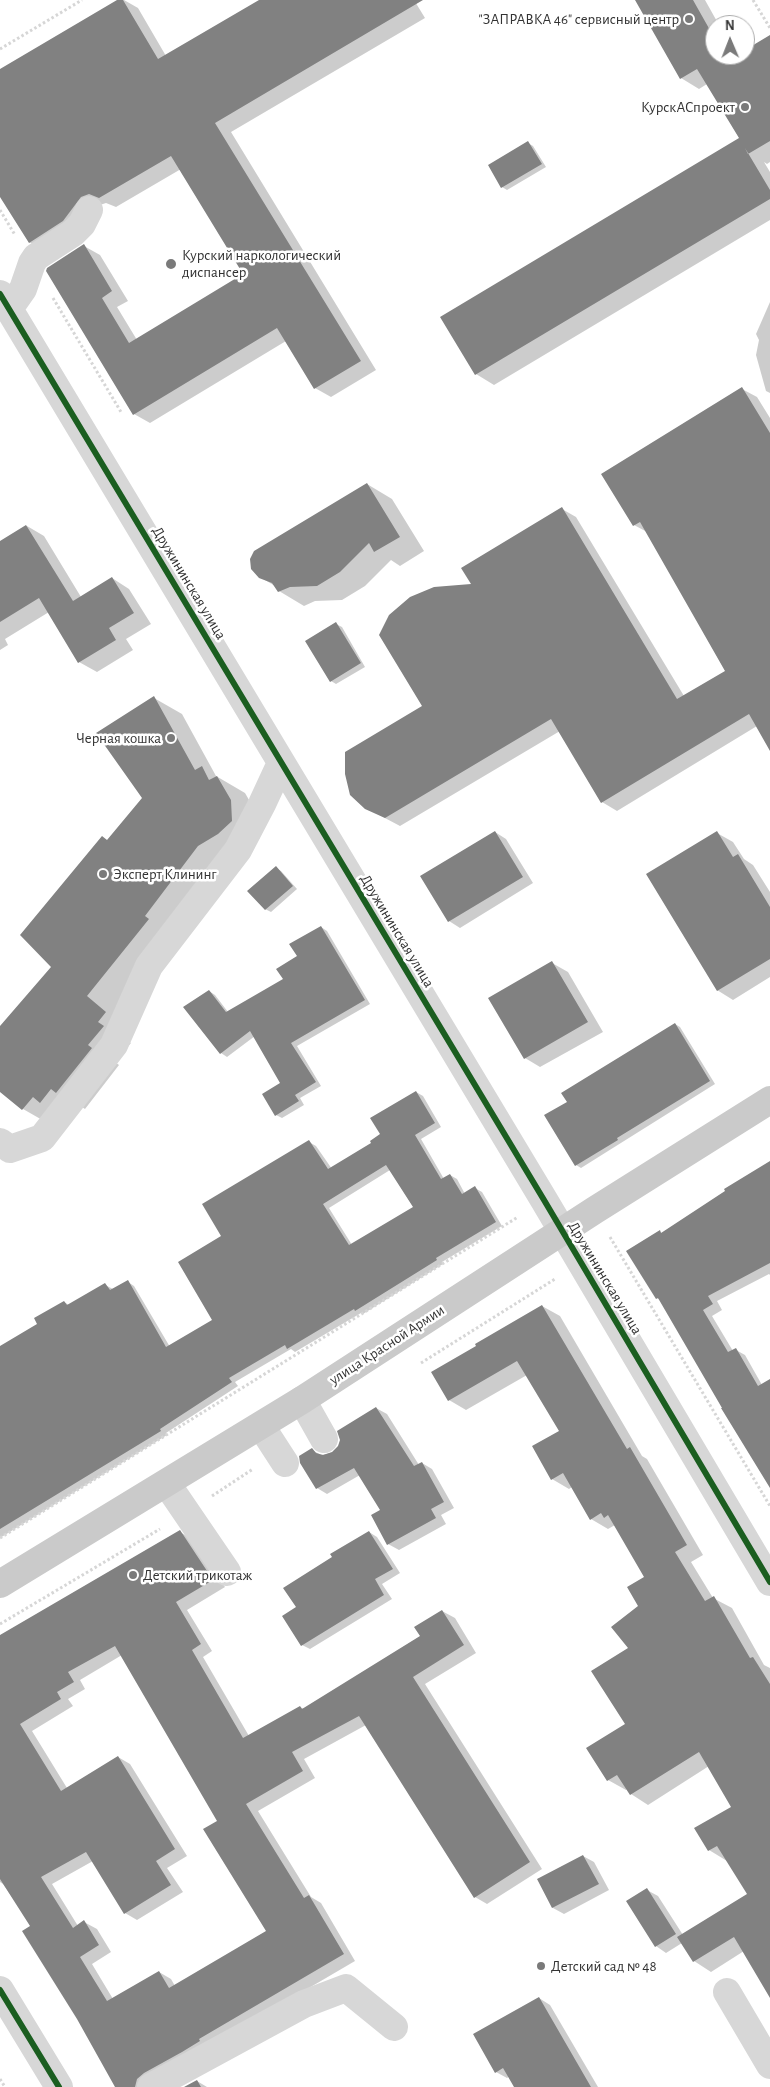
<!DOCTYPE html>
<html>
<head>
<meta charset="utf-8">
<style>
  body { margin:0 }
  #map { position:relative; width:770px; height:2087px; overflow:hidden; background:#fff; font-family:"Alegreya Sans",sans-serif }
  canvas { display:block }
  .north { position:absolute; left:705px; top:15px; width:50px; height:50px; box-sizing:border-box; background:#fff; border:1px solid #adadad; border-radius:50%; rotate:359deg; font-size:14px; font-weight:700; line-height:20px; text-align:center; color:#333 }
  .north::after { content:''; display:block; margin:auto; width:18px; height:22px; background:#7a7a7a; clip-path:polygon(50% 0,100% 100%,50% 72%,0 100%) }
</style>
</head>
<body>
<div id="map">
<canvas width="770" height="2087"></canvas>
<div class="north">N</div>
</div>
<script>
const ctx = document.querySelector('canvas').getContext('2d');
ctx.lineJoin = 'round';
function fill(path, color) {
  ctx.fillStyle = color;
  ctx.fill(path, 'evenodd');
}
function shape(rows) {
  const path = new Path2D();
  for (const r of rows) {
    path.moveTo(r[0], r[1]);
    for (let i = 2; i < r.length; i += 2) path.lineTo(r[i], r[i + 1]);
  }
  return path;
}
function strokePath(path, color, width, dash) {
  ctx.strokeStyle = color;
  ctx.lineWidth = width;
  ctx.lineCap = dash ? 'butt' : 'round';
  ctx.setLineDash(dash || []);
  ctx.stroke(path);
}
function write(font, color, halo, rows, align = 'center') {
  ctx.font = font + ' "Alegreya Sans",sans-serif';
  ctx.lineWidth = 5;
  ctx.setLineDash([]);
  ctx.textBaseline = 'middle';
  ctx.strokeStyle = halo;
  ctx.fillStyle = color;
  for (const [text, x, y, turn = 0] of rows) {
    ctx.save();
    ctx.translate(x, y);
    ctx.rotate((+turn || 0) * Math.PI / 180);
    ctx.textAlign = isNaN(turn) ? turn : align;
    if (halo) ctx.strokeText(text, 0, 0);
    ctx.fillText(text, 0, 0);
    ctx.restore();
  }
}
fill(shape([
  [119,0,124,0,138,8,166,56,261,0,414,0,425,18,231,132,376,370,331,397,315,388,286,341,150,423,134,414,84,246,100,255,128,301,117,307,137,340,245,274,181,169,116,207,106,203,97,206,46,252,29,242,0,193,0,70],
  [637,0,705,0,719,25,715,25,715,55,745,55,745,51,770,39,770,162,767,164,764,162,770,172,770,220,494,385,476,374,442,317,740,139,707,84,699,89,681,78],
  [528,143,533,146,546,167,507,190,502,187,489,166],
  [770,302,770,393,766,391,756,355,759,340,756,334],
  [742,389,757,397,770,418,770,748,757,726,617,811,602,802,560,731,400,826,366,808,424,706,473,585,562,509,576,517,684,696,726,672,647,532,634,525],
  [367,484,392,499,424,551,400,566,391,560,365,586,342,600,315,601,304,606,279,591,275,586,260,577],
  [27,526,44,536,81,597,112,578,129,589,151,624,126,639,133,650,97,672,79,662,49,612,5,639,8,645,0,650,0,551],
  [336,624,342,627,365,667,336,684,331,681],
  [154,698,182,714,216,776,245,793,259,817,260,838,246,850,172,933,125,1039,131,1043,115,1062,119,1065,85,1109,79,1105,51,1125,23,1109,0,1090,0,1028,53,967,108,841,144,798],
  [495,832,506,839,533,883,460,928,449,921,422,877],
  [717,833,733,842,744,859,753,865,770,892,770,977,733,1000,717,990],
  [276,868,281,871,297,889,271,912,265,909],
  [321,927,327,931,370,1004,297,1046,321,1086,300,1098,304,1105,282,1118,276,1115,282,1083,255,1036,227,1057,221,1053,209,991,215,995,228,1012,284,980],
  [552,963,568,972,603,1032,540,1067,525,1058],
  [675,1024,680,1027,715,1084,581,1168,576,1165,568,1102],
  [416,1092,423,1096,441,1127,421,1139,444,1179,450,1175,457,1179,465,1194,475,1188,482,1192,502,1226,442,1262,443,1264,363,1314,361,1313,295,1352,291,1349,235,1382,238,1386,166,1433,167,1435,0,1538,0,1365,39,1324,64,1302,69,1305,105,1285,113,1289,128,1282,134,1286,170,1347,214,1320,223,1237,309,1142,316,1146,332,1169,373,1144],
  [390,1170,414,1208,352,1245,329,1208],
  [770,1162,770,1275,769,1274,717,1301,722,1310,712,1316,733,1351,736,1350,745,1355,762,1385,770,1380,770,1476,660,1300,657,1298,660,1232,662,1233],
  [542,1306,560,1316,642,1456,647,1459,703,1555,691,1562,713,1598,732,1608,764,1665,770,1668,770,1996,744,1951,711,1972,694,1961,682,1943,666,1953,656,1946,647,1890,658,1896,683,1935,749,1894,727,1861,709,1850,732,1807,709,1766,648,1805,631,1794,627,1789,626,1790,608,1780,627,1724,629,1648,646,1577,615,1525,608,1529,591,1519,572,1487,569,1489,552,1479,561,1431,527,1375,466,1410,449,1400],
  [376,1408,387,1414,419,1465,422,1463,432,1469,454,1508,441,1515,446,1524,399,1550,388,1544,372,1516,382,1511,360,1475,327,1494,317,1488,312,1450,321,1455,333,1453],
  [180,1532,192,1539,225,1587,187,1610,212,1651,203,1657,249,1736,300,1707,304,1709,421,1636,442,1611,455,1618,476,1653,425,1684,542,1869,487,1904,475,1897,366,1725,304,1759,315,1778,258,1811,311,1897,321,1903,355,1961,210,2046,149,2087,117,2087,32,1926,3,1884,0,1882,0,1638],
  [122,1655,218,1821,267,1931,175,1986,171,1979,159,1972,113,1999,92,1964,111,1952,97,1929,84,1922,78,1926,52,1884,93,1861,125,1913,137,1920,183,1892,167,1868,187,1856,130,1764,118,1757,67,1788,32,1731,73,1706,68,1699,85,1689,80,1680],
  [369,1532,377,1537,400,1573,382,1584,392,1599,310,1649,302,1645,298,1607],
  [583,1856,594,1862,609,1890,564,1914,553,1908,538,1880],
  [539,1998,550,2005,598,2087,515,2087,510,2076,507,2078,496,2072],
  [197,2081,207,2087,186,2087]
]), '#0003');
fill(shape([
  [117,0,123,0,158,59,259,0,423,0,215,123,361,361,314,389,277,328,133,415,46,271,47,268,84,244,112,291,102,298,129,343,243,274,171,156,99,198,89,194,81,197,63,221,29,243,0,197,0,69],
  [635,0,693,0,715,39,715,55,724,55,727,60,736,55,745,55,745,50,770,35,770,141,748,154,745,148,770,190,770,199,475,375,440,317,739,138,697,69,680,79],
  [528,141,542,164,501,188,488,165],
  [742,387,770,433,770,751,749,714,601,803,551,719,385,818,365,809,350,795,345,774,345,752,422,706,379,635,389,615,410,597,434,587,471,584,461,568,562,507,677,699,725,671,640,522,633,526,601,474],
  [367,483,400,537,374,552,369,543,340,572,317,586,290,587,278,592,272,583,259,578,251,569,250,559,254,551],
  [26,525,73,601,112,577,134,613,109,628,116,640,78,663,39,598,0,622,0,541],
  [336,622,361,663,330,682,305,641],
  [154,696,195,770,202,766,209,780,217,776,231,800,232,821,218,834,198,846,145,916,149,919,87,996,106,1012,98,1022,104,1026,88,1045,92,1048,56,1093,51,1089,40,1103,33,1097,22,1110,0,1092,0,1026,51,967,20,935,102,836,107,840,142,798,96,733],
  [495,831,523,877,448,922,420,876],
  [717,831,733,857,738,854,770,907,770,959,717,991,646,874],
  [276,866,293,886,265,910,247,891],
  [321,926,365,1000,291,1043,316,1082,295,1095,299,1101,275,1116,262,1094,280,1083,250,1031,220,1054,183,1007,209,990,226,1012,283,979,276,969,297,956,289,944],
  [552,961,588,1022,524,1059,488,998],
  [675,1023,710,1081,617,1138,618,1140,575,1166,544,1115,567,1102,561,1093],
  [416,1091,435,1123,415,1135,441,1179,450,1174,462,1194,475,1186,496,1222,436,1258,437,1260,355,1311,354,1309,287,1349,285,1345,229,1378,232,1382,160,1429,161,1431,0,1529,0,1346,37,1324,34,1318,64,1301,67,1305,105,1283,110,1290,128,1280,166,1347,212,1320,178,1262,221,1236,202,1204,309,1140,328,1169,371,1143,370,1141,380,1134,370,1118],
  [386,1165,413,1207,349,1245,323,1204],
  [770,1161,770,1263,708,1296,713,1304,703,1310,728,1352,736,1348,758,1386,770,1379,770,1488,721,1408,722,1408,658,1298,656,1299,626,1251,660,1230,661,1233,725,1191,724,1189],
  [542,1305,627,1449,630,1447,687,1545,675,1552,705,1601,714,1596,750,1658,753,1657,770,1684,770,1998,734,1937,693,1962,677,1937,747,1894,717,1846,708,1851,694,1828,731,1807,699,1752,630,1795,617,1775,607,1781,586,1748,625,1724,591,1671,628,1648,611,1627,638,1606,627,1587,644,1577,608,1515,604,1518,601,1513,590,1520,563,1473,551,1480,532,1446,559,1431,517,1361,448,1401,431,1372,476,1346,475,1344],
  [376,1407,414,1466,422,1462,444,1502,431,1509,436,1518,387,1545,371,1515,380,1510,354,1468,316,1489,300,1463,299,1456,312,1448,316,1453,323,1455,332,1452,338,1446,340,1440,337,1431],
  [180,1530,213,1580,176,1602,201,1644,192,1650,243,1738,300,1706,302,1709,420,1636,414,1627,442,1610,464,1645,413,1677,530,1862,474,1898,359,1716,292,1752,303,1771,246,1804,304,1898,309,1895,344,1954,199,2039,200,2041,182,2052,144,2073,137,2079,135,2087,115,2087,77,2019,22,1931,30,1926,0,1879,0,1635],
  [115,1646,217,1821,203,1829,266,1931,169,1988,159,1971,107,2001,80,1957,99,1945,84,1920,73,1928,41,1877,86,1852,124,1914,171,1885,156,1861,175,1849,118,1756,61,1791,20,1724,61,1699,57,1692,74,1682,68,1672],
  [369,1531,393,1569,375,1579,384,1595,301,1646,282,1616,296,1607,283,1588,332,1557,330,1554],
  [583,1855,599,1884,552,1908,537,1879],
  [647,1888,676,1934,655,1947,626,1901],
  [539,1997,591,2087,514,2087,503,2068,495,2073,473,2034],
  [197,2080,201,2087,184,2087]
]), '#818181');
strokePath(shape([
  [753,0,770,28],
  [0,49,82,0],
  [0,210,15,235],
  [53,298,121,412],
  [610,1237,770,1506],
  [421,1363,555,1279],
  [212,1496,253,1469],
  [0,1538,518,1217],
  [0,1624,160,1529],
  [0,2079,5,2087]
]), '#d6d6d6', 3, [2.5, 2.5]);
strokePath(shape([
  [0,294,544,1200,770,1582],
  [9,309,23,289,32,263,36,257,73,233,82,224,89,210],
  [0,1142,10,1149,42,1138,114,1045,149,966,238,850,262,804,281,763],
  [302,1400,324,1439],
  [261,1426,285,1463],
  [167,1484,227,1572],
  [0,1990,59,2087],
  [727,1992,770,2065],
  [151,2087,304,2004,346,1988,394,2027]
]), '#d7d7d7', 28);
strokePath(shape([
  [0,1584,302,1400,595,1210,770,1100]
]), '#cacaca', 28);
strokePath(shape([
  [0,294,544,1200,770,1582],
  [0,1990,59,2087]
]), '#1b5e20', 6);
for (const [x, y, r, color] of [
  [689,19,5,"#7a7a7a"],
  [745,107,5,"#7a7a7a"],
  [171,264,6,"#7a7a7a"],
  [171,738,5,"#7a7a7a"],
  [103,874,5,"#7a7a7a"],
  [133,1575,5,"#7a7a7a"],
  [541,1966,5,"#7a7a7a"]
]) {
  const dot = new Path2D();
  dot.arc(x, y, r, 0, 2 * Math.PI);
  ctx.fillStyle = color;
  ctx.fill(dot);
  strokePath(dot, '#fff', 2);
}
write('15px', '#333', '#fff', [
  ["\"ЗАПРАВКА 46\" сервисный центр",679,19,"right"],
  ["КурскАСпроект",735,107,"right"],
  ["Курский наркологический",182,255],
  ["диспансер",182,272],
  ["Черная кошка",161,738,"right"],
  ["Эксперт Клининг",113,874],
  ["Детский трикотаж",143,1575],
  ["Детский сад № 48",551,1966]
], 'left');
write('15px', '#333', '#fff', [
  ["Дружининская улица",189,583,59],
  ["Дружининская улица",397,931,59],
  ["Дружининская улица",605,1278,59],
  ["улица Красной Армии",387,1345,-33]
]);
</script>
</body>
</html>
